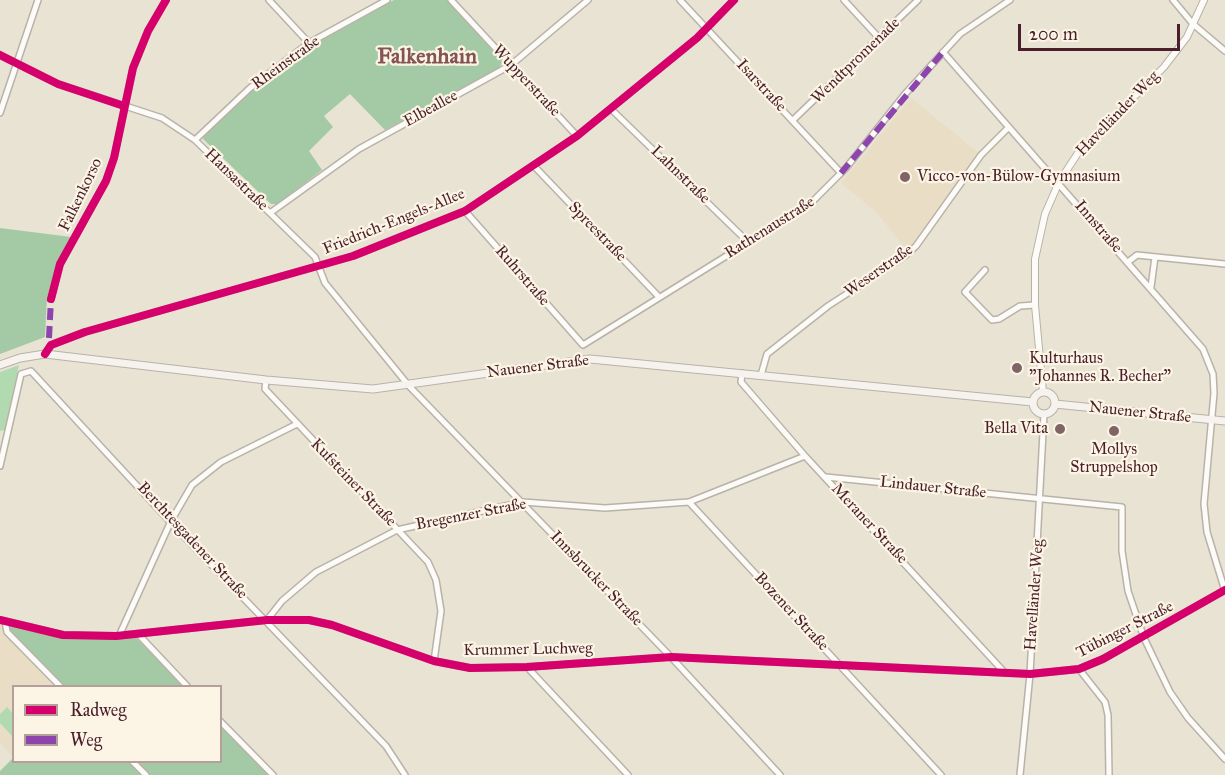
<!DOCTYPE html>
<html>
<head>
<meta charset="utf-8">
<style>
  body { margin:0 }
  #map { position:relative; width:1225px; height:775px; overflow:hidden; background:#e8e3d3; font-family:"IM FELL Great Primer",serif }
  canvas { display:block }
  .legend { position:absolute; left:12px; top:685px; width:210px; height:78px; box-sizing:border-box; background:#fcf5e5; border:2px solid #b59f9b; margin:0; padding:8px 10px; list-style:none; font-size:18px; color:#4a1f2b }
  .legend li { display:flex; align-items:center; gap:12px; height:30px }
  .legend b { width:30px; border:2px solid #b59f9b }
  .scale { position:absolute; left:1018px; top:24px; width:162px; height:27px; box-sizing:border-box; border:3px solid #4a1f2b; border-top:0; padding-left:8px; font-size:18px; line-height:21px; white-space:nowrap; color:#4a1f2b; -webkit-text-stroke:4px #fcf5e5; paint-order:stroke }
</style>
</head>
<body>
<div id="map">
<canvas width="1225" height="775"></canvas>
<ul class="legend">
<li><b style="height:8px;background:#d6006c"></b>Radweg</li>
<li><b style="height:8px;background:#8e44ad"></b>Weg</li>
</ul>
<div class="scale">200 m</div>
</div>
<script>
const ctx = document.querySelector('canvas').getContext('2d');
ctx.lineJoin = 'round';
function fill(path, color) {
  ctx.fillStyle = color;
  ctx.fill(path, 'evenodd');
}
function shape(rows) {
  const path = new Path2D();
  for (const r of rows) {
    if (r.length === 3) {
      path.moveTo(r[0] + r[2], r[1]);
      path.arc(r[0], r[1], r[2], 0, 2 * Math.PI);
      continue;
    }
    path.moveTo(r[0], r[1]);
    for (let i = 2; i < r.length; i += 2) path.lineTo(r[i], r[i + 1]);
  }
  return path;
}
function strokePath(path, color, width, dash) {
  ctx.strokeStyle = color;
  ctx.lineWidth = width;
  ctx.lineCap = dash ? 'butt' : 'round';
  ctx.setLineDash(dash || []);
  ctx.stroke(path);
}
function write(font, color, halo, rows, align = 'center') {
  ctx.font = font + ' "IM FELL Great Primer",serif';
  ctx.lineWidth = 4.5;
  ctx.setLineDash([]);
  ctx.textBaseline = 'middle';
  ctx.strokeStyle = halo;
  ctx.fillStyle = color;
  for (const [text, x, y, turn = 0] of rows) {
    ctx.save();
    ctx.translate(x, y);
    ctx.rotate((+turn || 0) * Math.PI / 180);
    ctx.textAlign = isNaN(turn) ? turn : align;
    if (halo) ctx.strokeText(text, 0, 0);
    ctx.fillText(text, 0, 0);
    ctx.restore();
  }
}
fill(shape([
  [911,98,980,154,908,252,877,213,841,183],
  [0,620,60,686,14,686,13,757,0,743]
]), '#e9dec5');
fill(shape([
  [19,365,5,430,0,431,0,372],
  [7,707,13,714,13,737,0,723,0,714]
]), '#b1dab0');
fill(shape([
  [394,0,447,0,503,62,499,68,385,130,350,94,324,116,333,127,309,151,322,170,277,204,271,204,203,139,204,136,252,90,309,47],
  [0,228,71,237,57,263,47,298,45,337,0,354],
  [7,623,64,637,135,637,184,686,62,686,8,631],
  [221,724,271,775,0,775,0,771,13,758,14,762,220,762]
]), '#a3caa4');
const minor = shape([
  [269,0,309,43],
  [451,0,577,136],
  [680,0,841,173],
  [844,0,880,39],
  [1173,0,1193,24,1225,51],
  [943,52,1203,349,1213,374,1214,393,1204,504,1207,532,1225,591],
  [0,55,58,84,162,118,195,140,315,257,325,283,409,386,671,657,780,775],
  [611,109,748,242],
  [0,113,38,0],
  [793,120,918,0],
  [195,140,250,88,309,43,387,0],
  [534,166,659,297],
  [465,211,583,345,810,204,846,168,905,94,960,34,1010,0],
  [270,213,359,149,511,65,588,0],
  [1128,262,1137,255,1225,264],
  [985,270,965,292,992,320,999,319,1020,306,1035,305],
  [1151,287,1155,257],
  [51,299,60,264,106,181,114,158,133,68,148,31,166,0],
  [742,373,741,382,805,456,1005,673],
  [761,375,767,354,828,306,905,256,916,246,981,155,1009,127],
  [266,380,265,389,428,562,436,580,441,611,434,661],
  [0,466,21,374,31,371,175,527,386,746,405,775],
  [826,477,1122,507,1122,551,1128,591,1144,638,1170,692,1188,718,1225,759],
  [689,502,941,775],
  [0,620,63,635,116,636,267,620,309,620,332,625,434,661,470,668,527,667,671,657,1030,674,1079,669,1103,659,1225,590],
  [267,620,282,601,316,572,397,530,523,502,605,508,689,502,805,456],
  [5,621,7,632,60,686],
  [138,634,187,686],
  [119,636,171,521,192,485,221,462,297,424],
  [527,667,628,775],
  [1079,669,1105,702,1108,715,1109,775],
  [220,721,273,775],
  [133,762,146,775],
  [1020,775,1030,674,1044,414]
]);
const tertiary = shape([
  [45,354,51,345,85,332,353,256,465,211,577,136,697,38,734,0],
  [1043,392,1035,305,1035,259,1045,214,1059,182,1078,153,1164,67,1187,37,1204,0]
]);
const secondary = shape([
  [0,365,20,358,45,354,266,380,373,389,590,359,1033,402],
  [1044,403,11],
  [1055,404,1225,421]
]);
strokePath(minor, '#b9b2a9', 8);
strokePath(tertiary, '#b9b2a9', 8);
strokePath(secondary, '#b9b2a9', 9);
strokePath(minor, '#fcfbf8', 5);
strokePath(tertiary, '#fcfbf8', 6);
strokePath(secondary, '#f6f2ee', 7);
strokePath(shape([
  [841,173,943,52],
  [49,338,51,299]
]), '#8e44ad', 6, [12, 6]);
strokePath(shape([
  [0,55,58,84,124,106],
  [51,299,60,264,106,181,114,158,133,68,148,31,166,0],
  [45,354,51,345,85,332,353,256,465,211,577,136,697,38,734,0],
  [0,620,63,635,116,636,267,620,309,620,332,625,434,661,470,668,527,667,671,657,1030,674,1079,669,1103,659,1225,590]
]), '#d6006c', 8);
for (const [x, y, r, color] of [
  [905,177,6,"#816466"],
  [1017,368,6,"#816466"],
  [1060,429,6,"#816466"],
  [1114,431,6,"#816466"]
]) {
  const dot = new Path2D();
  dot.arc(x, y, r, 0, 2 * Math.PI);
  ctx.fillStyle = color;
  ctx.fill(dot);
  strokePath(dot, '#fcf5e5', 2);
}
write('16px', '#4a1f2b', '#fcf5e5', [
  ["Wendtpromenade",856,61,-44],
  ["Rheinstraße",286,63,-36],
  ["Wupperstraße",526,81,47],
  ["Isarstraße",761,86,47],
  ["Elbeallee",431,109,-29],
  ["Havelländer Weg",1118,114,-46],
  ["Lahnstraße",680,175,44],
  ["Hansastraße",236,180,44],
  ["Falkenkorso",81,195,-64],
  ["Friedrich-Engels-Allee",394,222,-22],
  ["Innstraße",1098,227,49],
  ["Rathenaustraße",770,228,-32],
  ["Spreestraße",597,232,46],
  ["Weserstraße",879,271,-35],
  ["Ruhrstraße",522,276,49],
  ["Nauener Straße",538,367,-7],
  ["Nauener Straße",1140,413,6],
  ["Kufsteiner Straße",353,483,46],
  ["Lindauer Straße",933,488,6],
  ["Bregenzer Straße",471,515,-11],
  ["Meraner Straße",869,524,47],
  ["Berchtesgadener Straße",192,541,47],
  ["Innsbrucker Straße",596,579,46],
  ["Havelländer Weg",1035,595,-86],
  ["Bozener Straße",791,612,47],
  ["Tübinger Straße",1125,630,-27],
  ["Krummer Luchweg",528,650,-1]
]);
write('16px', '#4a1f2b', '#fcf5e5', [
  ["Vicco-von-Bülow-Gymnasium",917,177],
  ["Kulturhaus",1029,359],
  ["\"Johannes R. Becher\"",1029,377],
  ["Bella Vita",1048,429,"right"],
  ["Mollys",1114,450,"center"],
  ["Struppelshop",1114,468,"center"]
], 'left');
write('bold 22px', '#835453', '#fcf5e5', [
  ["Falkenhain",427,58]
]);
</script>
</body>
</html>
